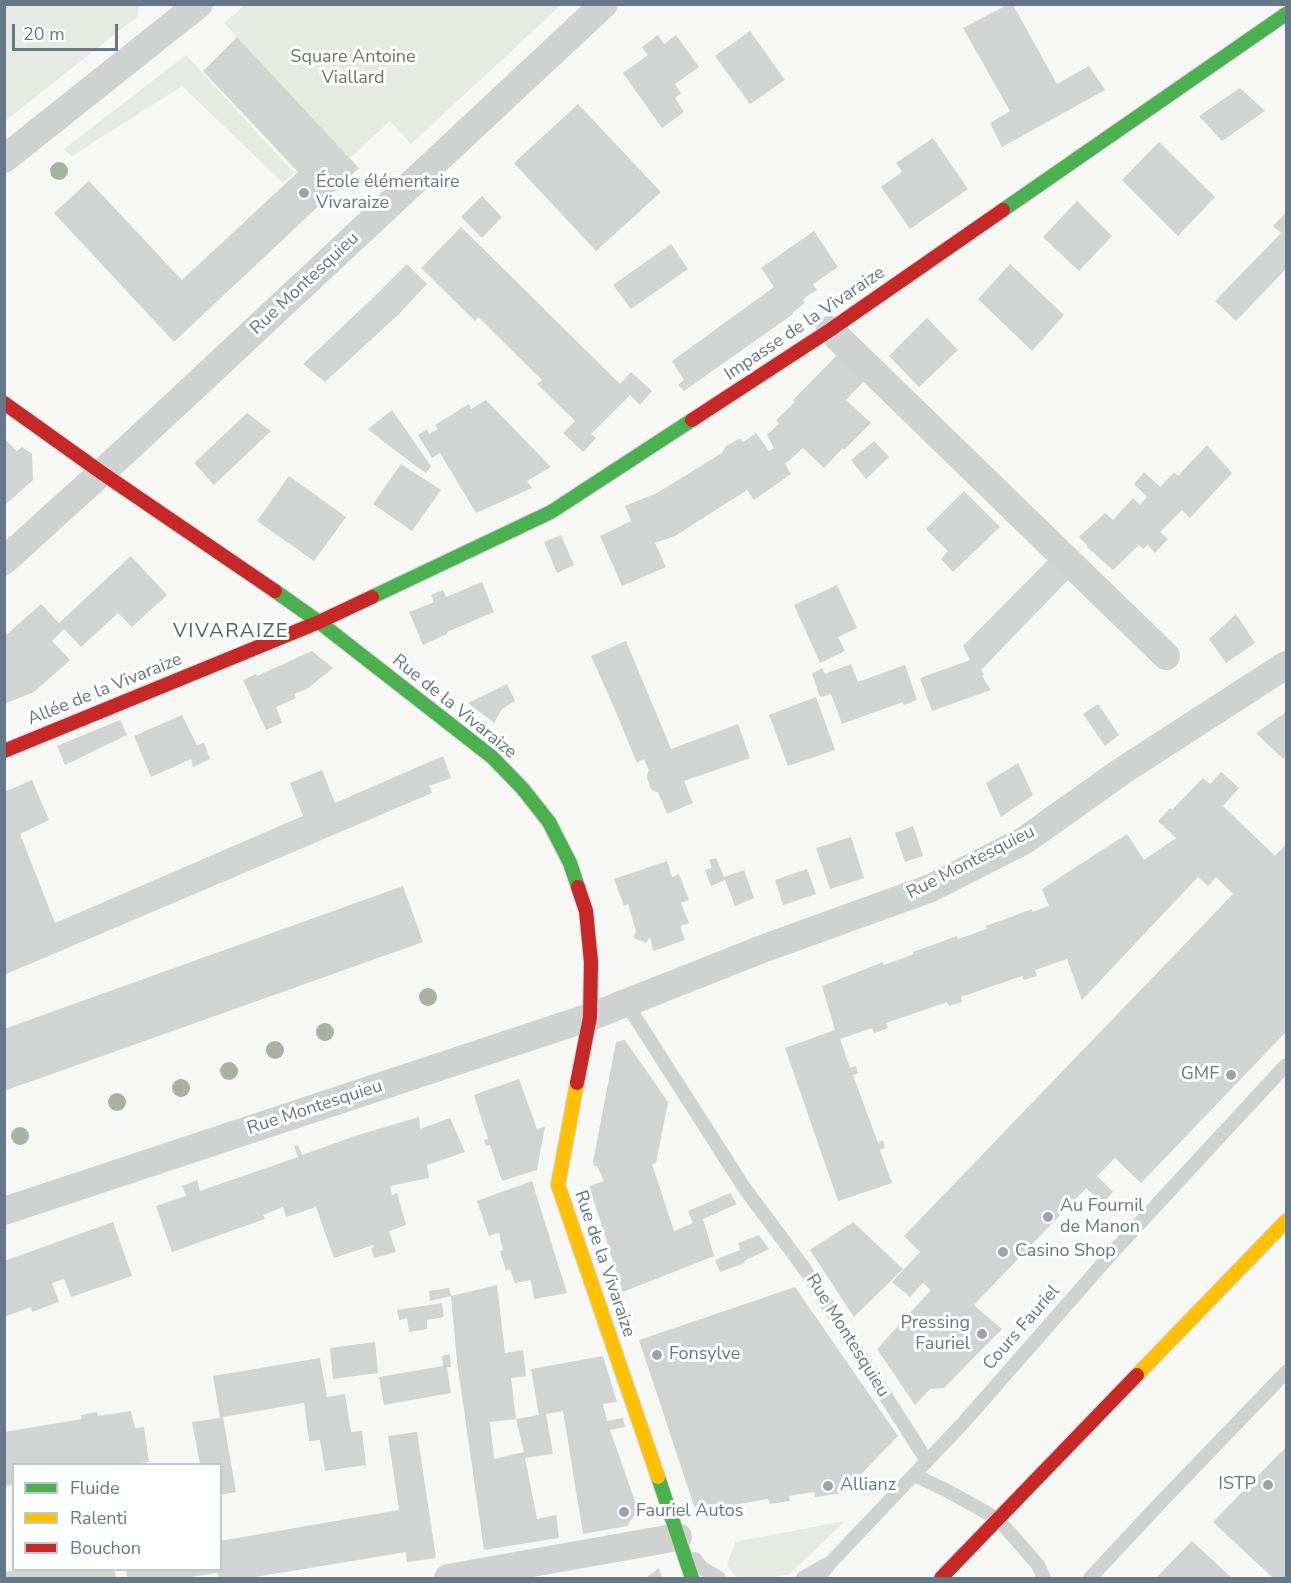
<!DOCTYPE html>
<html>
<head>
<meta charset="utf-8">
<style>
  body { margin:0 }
  #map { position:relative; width:1291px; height:1583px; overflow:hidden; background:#f7f7f5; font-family:"Nunito Sans",sans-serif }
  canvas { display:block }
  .frame { position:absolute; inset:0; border:6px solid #657888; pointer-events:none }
  .legend { position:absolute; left:12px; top:1463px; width:210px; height:108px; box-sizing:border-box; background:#fff; border:2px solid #c1c9cf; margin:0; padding:8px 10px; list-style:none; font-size:18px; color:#657888 }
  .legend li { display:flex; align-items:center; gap:12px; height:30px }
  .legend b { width:30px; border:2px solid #c1c9cf }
  .scale { position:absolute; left:12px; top:24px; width:106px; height:27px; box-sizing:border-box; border:3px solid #657888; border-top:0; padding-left:8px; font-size:18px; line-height:21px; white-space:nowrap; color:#657888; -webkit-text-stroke:4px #fff; paint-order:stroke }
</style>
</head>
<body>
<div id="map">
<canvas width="1291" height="1583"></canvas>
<div class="frame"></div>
<ul class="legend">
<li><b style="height:8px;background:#4caf50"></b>Fluide</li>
<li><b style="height:8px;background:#ffc107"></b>Ralenti</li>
<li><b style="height:8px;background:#c62828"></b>Bouchon</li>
</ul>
<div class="scale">20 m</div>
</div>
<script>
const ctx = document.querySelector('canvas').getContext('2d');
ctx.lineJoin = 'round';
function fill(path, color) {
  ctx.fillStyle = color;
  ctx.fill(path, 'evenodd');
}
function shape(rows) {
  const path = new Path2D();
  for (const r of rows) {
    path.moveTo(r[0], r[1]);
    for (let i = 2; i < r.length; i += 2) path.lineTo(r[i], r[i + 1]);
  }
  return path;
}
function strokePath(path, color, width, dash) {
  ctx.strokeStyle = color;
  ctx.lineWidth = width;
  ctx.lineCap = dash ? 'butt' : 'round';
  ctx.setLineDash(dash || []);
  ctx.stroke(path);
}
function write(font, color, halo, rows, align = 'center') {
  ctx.font = font + ' "Nunito Sans",sans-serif';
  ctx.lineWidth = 6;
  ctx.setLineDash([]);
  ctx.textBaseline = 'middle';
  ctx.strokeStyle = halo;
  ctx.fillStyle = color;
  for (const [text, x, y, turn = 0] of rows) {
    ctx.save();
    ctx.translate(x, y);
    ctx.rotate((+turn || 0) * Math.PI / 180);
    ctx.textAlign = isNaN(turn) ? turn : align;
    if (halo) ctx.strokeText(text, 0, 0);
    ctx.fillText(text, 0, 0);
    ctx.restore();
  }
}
fill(shape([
  [5,4,139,4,139,5,138,16,5,121],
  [246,4,561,4,561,5,411,144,390,121,350,158,224,23],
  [186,55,294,173,283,183,182,86,72,156,64,149],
  [845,1521,790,1574,768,1578,749,1578,735,1576,727,1565,735,1542]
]), '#e6eae3');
fill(shape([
  [1007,5,1013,5,1057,84,1089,66,1105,90,1002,147,990,123,1010,111,963,28],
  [750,31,785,80,750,104,715,56],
  [658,35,664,44,676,35,699,67,675,84,681,93,675,98,684,112,662,128,623,73,648,55,642,47],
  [237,37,359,168,174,342,54,213,89,181,182,280,298,172,203,71],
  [1240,88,1265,111,1222,141,1199,116],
  [578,104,661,192,596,251,514,163],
  [933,138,968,189,910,229,881,187,902,172,896,163],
  [1159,142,1215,197,1178,236,1122,180],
  [482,196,502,217,482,238,461,217],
  [1077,201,1112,236,1079,271,1043,237],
  [1286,212,1286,269,1236,321,1215,301,1281,233,1273,226],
  [461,227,620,384,631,372,652,391,640,405,630,395,591,434,596,438,583,452,563,433,575,421,537,384,542,380,478,317,475,321,421,268],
  [814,231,838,267,813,284,817,290,803,299,805,303,792,313,793,314,684,391,678,385,684,380,672,361,774,287,761,268],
  [671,244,688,269,631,309,613,285],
  [407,264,427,284,398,315,325,382,303,364,377,294],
  [1010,264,1064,315,1032,351,978,299],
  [927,318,958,350,919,387,889,356],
  [837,355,864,381,846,400,871,423,844,450,843,448,824,468,803,448,785,464,791,474,754,500,747,490,675,536,655,543,666,567,622,586,600,536,631,521,625,506,657,493,722,453,726,446,739,439,741,439,743,442,756,433,769,451,774,448,767,435,779,423,776,420,795,402,793,400],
  [486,400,551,467,527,481,532,488,476,513,440,453,432,458,418,435,427,429,429,434,438,429,435,425,469,404,471,409],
  [392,410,431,466,426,473,397,452,368,429],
  [247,413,271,431,214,485,194,463],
  [4,438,17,451,22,447,32,454,33,480,4,506],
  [874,441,889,457,866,479,851,460],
  [1207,445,1232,473,1190,518,1182,510,1160,532,1168,539,1155,553,1148,545,1143,549,1139,545,1113,570,1087,547,1088,546,1079,537,1105,513,1113,520,1133,498,1140,505,1147,497,1134,484,1144,472,1160,487,1174,472,1178,476],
  [401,464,441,490,412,531,373,504],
  [289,476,346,517,314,561,257,521],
  [964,491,1000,527,953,572,941,559,948,551,926,529],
  [561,535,574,565,557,573,544,542],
  [131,556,167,595,132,627,118,613,81,647,64,629,52,641,70,660,34,692,4,704,4,637,41,604,59,623],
  [1048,560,1068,580,981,670,984,674,982,676,991,690,932,711,920,678,970,660,963,646],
  [482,582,494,612,447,632,447,634,423,645,409,612,434,602,431,595,443,590,446,597],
  [837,585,857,628,838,637,845,651,820,663,794,605],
  [1236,614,1255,643,1226,663,1209,639],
  [626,641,671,749,738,724,750,758,684,781,693,803,667,814,658,792,656,792,651,789,647,778,648,771,649,771,644,759,637,763,616,712,591,656],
  [312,651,333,668,307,689,294,694,296,698,276,707,282,723,266,730,243,680,256,674,257,676],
  [851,664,858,682,905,665,917,700,904,705,903,702,842,724,831,694,820,697,812,674,822,668,825,674],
  [507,684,515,701,502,709,494,723,468,703],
  [816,697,835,750,788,766,769,715],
  [1098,704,1119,735,1105,746,1083,714],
  [1286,712,1286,756,1283,759,1256,733],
  [182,715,197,745,204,743,210,759,193,767,191,759,151,777,134,736],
  [120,720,127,735,65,765,57,746],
  [443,756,451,778,429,786,432,793,4,975,4,792,32,780,49,820,20,834,55,923,303,816,290,783,322,770,335,803],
  [1018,763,1033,795,1001,817,986,783],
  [1221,772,1239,788,1223,806,1275,856,1286,844,1286,1032,1141,1183,1115,1158,1097,1176,1113,1192,1103,1203,1086,1188,974,1305,1002,1329,944,1388,930,1389,915,1405,877,1349,931,1290,923,1283,910,1297,892,1282,920,1252,904,1236,1233,894,1216,877,1208,886,1198,877,1082,1000,1067,959,1035,970,1037,976,1024,980,1022,976,961,997,962,1002,949,1006,947,1002,886,1023,888,1028,874,1033,872,1028,840,1039,850,1068,856,1066,858,1073,853,1075,878,1143,883,1140,885,1148,880,1150,892,1183,838,1201,785,1048,835,1030,822,986,883,962,884,965,914,954,913,952,957,936,958,939,987,929,986,926,1032,909,1032,912,1049,906,1042,889,1127,834,1144,860,1176,838,1158,821,1170,808,1172,810,1203,778,1210,784],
  [913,826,923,856,905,862,895,833],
  [851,837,864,878,830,889,816,848],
  [716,858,724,877,744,870,754,898,735,906,725,880,711,886,705,870,712,868,709,860],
  [667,861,672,877,679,874,689,900,681,903,689,923,680,926,685,940,653,951,650,937,646,943,634,938,636,931,628,904,624,906,614,879],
  [807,869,816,894,783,905,775,880],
  [403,886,423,942,4,1091,4,1029],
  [625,1040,668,1102,656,1163,652,1164,674,1231,693,1223,688,1211,730,1193,737,1204,703,1219,714,1256,623,1292,589,1186,604,1181,597,1166,594,1166,593,1162,616,1042],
  [519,1079,537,1129,545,1127,537,1170,502,1181,490,1145,486,1146,484,1140,488,1139,474,1095],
  [419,1117,420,1129,450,1118,465,1152,427,1165,429,1178,390,1186,392,1195,397,1193,406,1225,389,1231,396,1252,374,1258,371,1248,374,1247,373,1245,334,1258,316,1207,286,1217,283,1207,263,1215,265,1219,172,1252,156,1206,186,1196,182,1186,197,1180,200,1191,298,1157,294,1146,298,1145,302,1155,355,1136],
  [532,1181,567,1293,534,1299,531,1280,515,1283,510,1269,506,1271,500,1251,503,1250,499,1233,489,1236,477,1201],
  [113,1222,132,1276,71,1297,64,1279,52,1283,59,1302,32,1312,31,1307,4,1317,4,1261],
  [853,1222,903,1269,854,1317,810,1250],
  [759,1235,769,1249,744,1261,745,1263,720,1272,715,1260,740,1250,738,1243],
  [497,1285,505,1353,523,1350,526,1376,511,1378,516,1419,490,1422,494,1459,524,1452,516,1419,539,1415,531,1369,603,1356,617,1402,603,1404,607,1421,623,1418,625,1427,610,1430,638,1510,627,1526,583,1534,563,1411,546,1414,553,1454,525,1458,537,1519,556,1515,559,1538,484,1550,457,1361,451,1296,430,1301,429,1291,449,1288,451,1296],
  [795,1287,898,1436,843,1493,815,1497,814,1492,789,1496,790,1501,770,1504,768,1499,722,1507,723,1512,708,1515,694,1506,639,1340],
  [442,1303,444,1317,427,1320,427,1329,409,1332,407,1318,399,1320,397,1310],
  [375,1342,378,1373,333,1379,330,1348],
  [450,1354,451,1367,447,1367,451,1393,384,1405,379,1377,443,1366,442,1356],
  [320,1358,327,1397,345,1394,351,1432,362,1431,366,1465,325,1471,320,1440,309,1441,304,1403,223,1417,236,1492,220,1495,220,1464,200,1464,192,1422,220,1418,213,1376],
  [131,1411,135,1428,144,1427,149,1462,132,1464,14,1464,14,1485,4,1486,4,1432,82,1419,81,1415,97,1412,98,1416],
  [417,1432,436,1558,407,1562,406,1552,249,1578,219,1578,217,1573,184,1578,127,1578,126,1570,220,1570,220,1541,399,1510,388,1436],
  [1286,1447,1286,1578,1273,1578,1213,1522],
  [1192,1541,1232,1578,1156,1578],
  [659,1568,662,1578,646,1578],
  [19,1570,114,1570,116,1578,4,1578,4,1572]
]), '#d2d3d3');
const fast = shape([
  [1003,210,1286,14],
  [275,591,319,622,492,757,523,789,549,822,570,863,578,887],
  [372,597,551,512,692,420],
  [658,1477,692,1578]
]);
const slow = shape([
  [577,1083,558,1185,658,1477],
  [1137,1375,1286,1221]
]);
const jam = shape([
  [4,403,102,473,275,591],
  [692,420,830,330,1003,210],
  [4,751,319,622,372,597],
  [577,1083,590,1017,591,962,586,911,578,887],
  [941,1578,1137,1375]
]);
strokePath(fast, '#d3d5d5', 16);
strokePath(slow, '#d3d5d5', 16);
strokePath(jam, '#d3d5d5', 16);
strokePath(shape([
  [626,1003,745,1189,804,1268,927,1461],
  [914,1475,946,1490,998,1519,1038,1565,1044,1578],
  [695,1559,702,1568,719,1578],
  [803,1578,825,1565],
  [818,1578,832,1561,964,1422,1113,1252,1286,1065],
  [1090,1578,1162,1501,1286,1372]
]), '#d0d2d2', 14);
strokePath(shape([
  [4,159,199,4],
  [830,330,1166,656],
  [4,561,133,444,604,4],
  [4,1211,590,1017,765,948,931,888,1025,840,1122,771,1286,665],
  [448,1578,678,1537]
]), '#d0d2d2', 28);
strokePath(fast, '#4caf50', 14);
strokePath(slow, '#ffc107', 14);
strokePath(jam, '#c62828', 14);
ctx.fillStyle = '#a7b2a3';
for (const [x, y] of [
  [59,171],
  [428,997],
  [325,1032],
  [275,1050],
  [229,1071],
  [181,1088],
  [117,1102],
  [20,1136]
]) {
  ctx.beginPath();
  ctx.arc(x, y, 9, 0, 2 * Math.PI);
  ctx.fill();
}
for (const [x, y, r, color] of [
  [304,193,6,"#98a4ae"],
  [1231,1075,6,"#98a4ae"],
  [1048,1217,6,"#98a4ae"],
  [1003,1252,6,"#98a4ae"],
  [982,1334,6,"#98a4ae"],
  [657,1355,6,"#98a4ae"],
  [1268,1485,6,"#98a4ae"],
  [828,1486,6,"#98a4ae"],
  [624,1512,6,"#98a4ae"]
]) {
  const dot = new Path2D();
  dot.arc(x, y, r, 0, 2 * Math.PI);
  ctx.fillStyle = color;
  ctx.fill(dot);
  strokePath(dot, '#fff', 2);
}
write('18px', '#657960', '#fff', [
  ["Square Antoine",353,58],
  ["Viallard",353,79]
]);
write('18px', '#657888', '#fff', [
  ["École élémentaire",316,183],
  ["Vivaraize",316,204],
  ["GMF",1219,1075,"right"],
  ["Au Fournil",1060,1207],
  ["de Manon",1060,1228],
  ["Casino Shop",1015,1252],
  ["Pressing",970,1324,"right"],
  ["Fauriel",970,1345,"right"],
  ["Fonsylve",669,1355],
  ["ISTP",1256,1485,"right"],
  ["Allianz",840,1486],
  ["Fauriel Autos",636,1512]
], 'left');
write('18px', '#657888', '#fff', [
  ["Rue Montesquieu",305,284,-43],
  ["Impasse de la Vivaraize",805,324,-34],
  ["Allée de la Vivaraize",105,690,-22],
  ["Rue de la Vivaraize",454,707,39],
  ["Rue Montesquieu",971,863,-27],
  ["Rue Montesquieu",315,1108,-18],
  ["Rue de la Vivaraize",604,1264,71],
  ["Cours Fauriel",1022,1328,-49],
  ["Rue Montesquieu",847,1336,58]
]);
ctx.letterSpacing = '1.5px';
write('20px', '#53616c', '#fff', [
  ["VIVARAIZE",231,632]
]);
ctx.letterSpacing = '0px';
</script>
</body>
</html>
